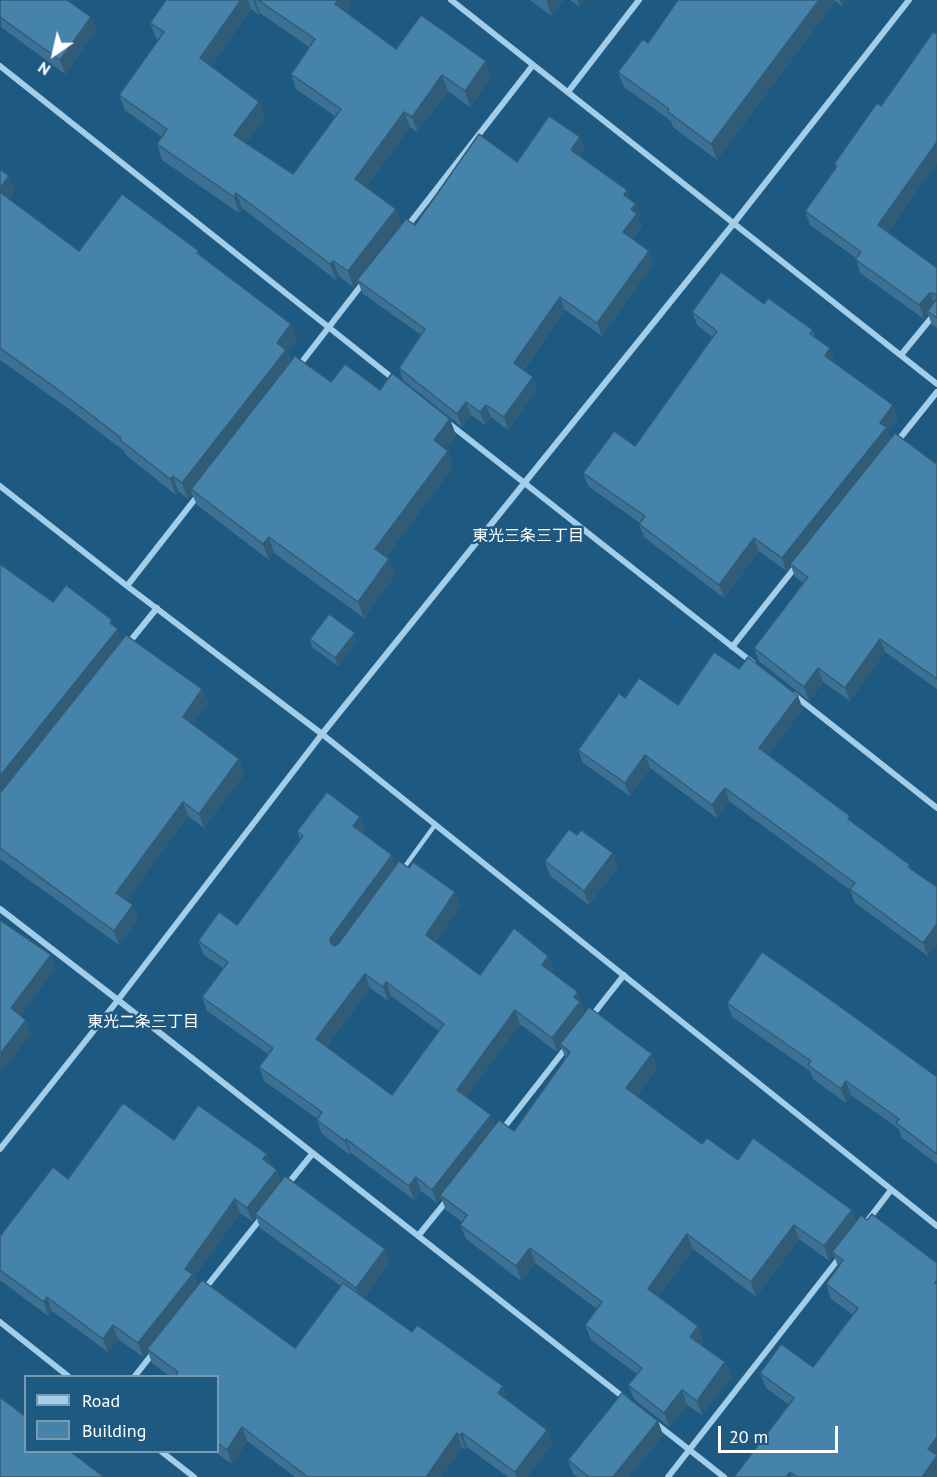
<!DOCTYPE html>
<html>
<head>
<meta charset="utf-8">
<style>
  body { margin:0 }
  #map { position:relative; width:937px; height:1477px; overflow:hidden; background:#1e5982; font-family:"PT Sans",sans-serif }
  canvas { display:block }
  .legend { position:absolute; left:24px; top:1375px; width:195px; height:78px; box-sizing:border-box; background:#1e5982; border:2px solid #789bb4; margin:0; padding:8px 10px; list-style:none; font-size:18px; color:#fff }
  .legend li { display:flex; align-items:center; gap:12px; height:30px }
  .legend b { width:30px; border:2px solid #789bb4 }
  .north { position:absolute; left:24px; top:24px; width:60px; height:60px; -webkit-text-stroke:4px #1e5982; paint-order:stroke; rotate:214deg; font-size:16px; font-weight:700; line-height:24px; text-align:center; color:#fff }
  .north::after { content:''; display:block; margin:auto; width:21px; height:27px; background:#fff; clip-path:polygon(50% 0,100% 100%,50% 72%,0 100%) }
  .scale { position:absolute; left:718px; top:1426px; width:120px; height:27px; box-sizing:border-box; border:3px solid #fff; border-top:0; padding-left:8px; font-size:18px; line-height:21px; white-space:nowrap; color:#fff; -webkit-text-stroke:4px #1e5982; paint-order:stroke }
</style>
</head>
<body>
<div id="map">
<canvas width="937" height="1477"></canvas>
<ul class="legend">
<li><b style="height:8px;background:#a3cee9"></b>Road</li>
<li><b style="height:16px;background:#4683ab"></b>Building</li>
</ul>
<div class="north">N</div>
<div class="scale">20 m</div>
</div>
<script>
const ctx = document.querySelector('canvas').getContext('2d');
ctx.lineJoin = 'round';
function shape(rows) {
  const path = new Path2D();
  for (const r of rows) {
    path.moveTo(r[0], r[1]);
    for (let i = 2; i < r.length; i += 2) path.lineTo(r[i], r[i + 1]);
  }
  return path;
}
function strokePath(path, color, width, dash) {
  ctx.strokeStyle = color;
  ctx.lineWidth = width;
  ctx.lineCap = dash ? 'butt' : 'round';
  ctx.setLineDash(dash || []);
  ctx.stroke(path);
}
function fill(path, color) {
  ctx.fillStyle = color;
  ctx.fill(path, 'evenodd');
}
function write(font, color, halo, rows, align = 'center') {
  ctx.font = font + ' "PT Sans","Noto Sans JP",sans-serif';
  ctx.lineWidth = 5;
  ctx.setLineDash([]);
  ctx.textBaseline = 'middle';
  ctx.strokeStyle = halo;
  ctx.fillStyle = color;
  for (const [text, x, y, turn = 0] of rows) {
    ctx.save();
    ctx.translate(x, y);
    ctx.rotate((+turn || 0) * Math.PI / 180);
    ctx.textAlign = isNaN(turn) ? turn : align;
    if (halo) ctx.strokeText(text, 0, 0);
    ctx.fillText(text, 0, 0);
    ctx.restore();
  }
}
strokePath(shape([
  [403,869,435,825]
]), '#a3cee9', 4.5);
strokePath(shape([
  [451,0,937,384],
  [0,66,395,380],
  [568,92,639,0],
  [406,228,533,65],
  [901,355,937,311],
  [298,367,363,283],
  [447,422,753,663],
  [896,443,937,392],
  [0,486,127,586,322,734,937,1226],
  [127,586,199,494],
  [127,645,157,608],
  [732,647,797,565],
  [794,695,937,808],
  [0,909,118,1000,627,1400],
  [591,1017,624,975],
  [502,1130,566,1048],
  [0,1149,118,1000,322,734,734,223,909,0],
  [287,1185,313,1153],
  [868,1220,891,1190],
  [418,1236,448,1199],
  [203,1291,262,1217],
  [0,1322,68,1376],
  [135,1376,153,1353],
  [654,1422,724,1477],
  [162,1452,194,1477],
  [668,1477,840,1257]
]), '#a3cee9', 6);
fill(shape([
  [0,0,91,17,96,31,65,74,1,27],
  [166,0,350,0,351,4,346,12,396,49,491,77,470,107,448,91,417,132,410,127,366,187,401,224,415,225,517,162,580,137,585,150,580,156,627,190,630,200,636,204,640,216,639,218,642,226,633,239,654,263,602,336,565,310,523,370,533,377,537,389,508,430,491,417,485,425,471,415,462,427,403,380,399,368,421,335,362,293,358,281,353,287,339,276,336,280,242,208,239,213,162,160,157,144,162,137,125,110,119,95,158,40,156,38,150,23],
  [251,9,259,15,260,13,309,47,291,74,296,89,335,116,293,174,246,143,265,118,259,102,211,66],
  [530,0,563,0,552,16],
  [570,0,585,0,580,7],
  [678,0,847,0,842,6,835,1,717,160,673,127,671,121,624,87,618,72,648,43],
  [937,34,937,162,888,232,937,268,937,328,932,325,928,314,924,319,860,273,856,258,810,225,805,211,836,169,834,164],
  [0,169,15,191,9,199,79,251,199,251,200,256,297,340,287,352,291,361,331,382,380,390,456,435,445,449,448,451,453,467,386,557,395,575,364,618,274,553,269,560,197,505,192,494,188,499,178,491,176,495,126,455,124,451,66,407,0,360],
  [764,304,813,330,815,337,835,361,835,362,898,418,888,432,891,439,935,463,937,461,937,689,885,652,850,701,823,682,809,701,759,661,754,648,803,583,795,577,791,566,786,571,759,551,724,598,644,537,639,524,640,523,588,486,583,473,635,446,712,337,697,325,692,312],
  [0,564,53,602,114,627,122,640,202,689,208,703,193,724,245,773,204,828,188,816,126,901,138,919,119,945,0,859],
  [310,639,357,641,338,666,312,647],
  [739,669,803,709,768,755,853,823,910,865,928,956,855,903,850,890,729,801,717,818,650,768,630,796,583,763,578,750,625,698,678,705],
  [360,817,365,830,363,834,396,865,409,868,455,892,460,906,435,942,480,975,548,956,553,969,551,972,578,992,584,1012,652,1054,657,1068,637,1096,702,1144,852,1210,937,1477,734,1477,789,1405,766,1388,760,1373,813,1367,853,1315,831,1299,826,1284,838,1267,834,1255,829,1261,799,1239,756,1297,693,1249,659,1296,698,1326,703,1340,701,1344,725,1362,731,1377,702,1415,687,1405,669,1427,634,1399,628,1385,637,1374,591,1340,585,1325,597,1309,535,1263,521,1281,466,1239,460,1225,462,1222,446,1210,441,1198,437,1203,421,1191,414,1200,351,1153,350,1155,322,1134,317,1120,318,1119,264,1081,259,1067,268,1054,207,1011,202,997,223,968,204,955,198,941,237,925,300,840,297,831],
  [370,988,388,1001,391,996,439,1031,392,1095,326,1047],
  [520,1024,557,1052,561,1047,566,1059,514,1131,495,1126,491,1115,466,1097],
  [545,861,618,867,589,905,550,876],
  [727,1003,937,1077,937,1164,901,1137,899,1129,851,1095,846,1103,813,1079,810,1071,732,1017],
  [174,1140,267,1154,271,1166,277,1170,281,1182,385,1249,389,1262,364,1298,508,1400,547,1430,552,1444,527,1477,508,1477,467,1447,465,1449,462,1447,441,1477,295,1477,247,1441,232,1464,215,1452,218,1452,218,1377,170,1377,152,1363,148,1352,143,1357,118,1339,108,1352,52,1311,48,1316,0,1280,0,1236,68,1179],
  [240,1213,252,1221,256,1216,260,1228,341,1286,295,1348,198,1286,194,1277],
  [658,1421,663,1435,629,1477,577,1477,573,1474,568,1460]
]), '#3c7193');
fill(shape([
  [241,0,248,0,251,9,206,73,200,58],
  [253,0,255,0,260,13,259,15],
  [338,0,350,0,351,4,340,20,335,4],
  [546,0,563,0,552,16],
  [577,0,585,0,580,7],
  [819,0,835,0,835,1,717,160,711,144],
  [840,0,847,0,842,6],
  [91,17,96,31,65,74,60,60],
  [486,61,491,77,470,107,465,91],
  [442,75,448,91,417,132,412,117],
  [259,102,265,118,240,151,234,135],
  [404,112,410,127,360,195,355,179],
  [580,137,585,150,576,162,571,150],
  [937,142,937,162,883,239,878,225],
  [9,176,15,191,4,206,0,195,0,188],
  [627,190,631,203,624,195],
  [236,193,242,208,239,213,234,197],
  [636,204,640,216,639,218,642,226,628,245,623,232,631,209],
  [396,209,402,225,353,287,348,271],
  [649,251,654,263,602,336,597,323],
  [333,261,339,276,336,280,330,264],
  [930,293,935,306,927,311,928,314,924,319,919,305],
  [560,297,565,310,518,376,514,363],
  [291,324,297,340,287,352,292,366,191,489,192,494,188,499,182,483,277,343],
  [830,348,835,361,830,369,825,356],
  [533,377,537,389,508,430,504,417],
  [466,402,471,415,462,427,457,414],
  [486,405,491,417,485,425,480,412],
  [893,405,898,418,888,432,891,440,790,564,791,566,786,571,782,558],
  [450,419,456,435,440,456,434,440],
  [448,451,453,467,381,564,375,549],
  [173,476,178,491,176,495,170,479],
  [269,537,274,553,269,560,263,544],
  [754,538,759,551,724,598,719,585],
  [389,559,395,575,364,618,358,602],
  [112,620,116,631,118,629,123,643,0,797,0,776],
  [355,633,357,641,338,666,335,658],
  [880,639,885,652,850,701,845,688],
  [818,668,823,682,809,701,804,687],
  [202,689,208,703,188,731,183,717],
  [798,696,803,709,764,762,759,748],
  [645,755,650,768,630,796,625,783],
  [239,759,245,773,204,828,199,814],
  [725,788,729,801,717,818,712,805],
  [183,802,188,816,122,907,116,893],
  [360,817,365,830,358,840,353,826],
  [613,853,618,867,589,905,584,891],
  [392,855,397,869,335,952,330,941,330,939],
  [455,892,460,906,431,949,426,935],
  [133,905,138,919,119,945,114,931],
  [937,924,937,944,928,956,923,943],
  [51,955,56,968,16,1022,11,1008],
  [548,956,553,969,547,978,542,965],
  [365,974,370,988,321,1053,316,1039],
  [386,982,391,996,388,1001,383,987],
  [578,992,585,1015,560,1044,561,1047,557,1052,552,1038,574,997],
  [515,1010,520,1024,462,1104,457,1090],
  [26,1020,31,1034,0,1074,0,1054],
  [652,1054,657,1068,632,1103,626,1088],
  [846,1081,851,1095,846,1103,841,1089],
  [491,1115,496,1129,440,1195,441,1198,437,1203,432,1190],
  [346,1139,351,1153,350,1155,345,1141],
  [267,1154,272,1167,263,1159],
  [277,1170,282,1184,255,1214,256,1216,252,1221,247,1208],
  [416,1177,421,1191,414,1200,409,1186],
  [235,1199,240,1213,194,1277,198,1288,147,1349,148,1352,143,1357,138,1343,185,1269],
  [852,1210,858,1224,832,1252,834,1255,829,1261,824,1246],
  [794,1225,799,1239,756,1297,751,1282],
  [687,1234,693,1249,654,1303,648,1289],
  [530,1248,535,1263,521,1281,516,1266],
  [385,1249,389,1262,361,1302,356,1288],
  [47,1297,52,1311,48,1316,44,1302],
  [113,1325,118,1339,108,1352,103,1339],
  [698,1326,703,1340,695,1351,690,1337],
  [725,1362,731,1377,702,1415,697,1401],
  [503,1386,508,1400,503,1407,498,1393],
  [682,1390,687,1405,669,1427,664,1413],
  [658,1421,663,1435,629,1477,613,1477],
  [242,1427,247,1441,232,1464,227,1450],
  [547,1430,552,1444,527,1477,517,1477,515,1472],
  [457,1433,462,1447,441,1477,426,1477],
  [462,1433,467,1447,465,1449,460,1435],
  [937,1437,937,1477,922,1477,928,1449],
  [790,1472,792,1477,786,1477]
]), '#315c78');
const building = shape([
  [0,0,67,0,91,17,60,60,0,17,0,0],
  [166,0,241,0,200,58,259,102,234,135,293,174,341,109,291,74,315,39,258,0,338,0,335,4,396,49,421,15,486,61,465,91,442,75,412,117,404,112,355,179,396,209,348,271,333,261,330,264,236,193,234,197,157,144,167,129,119,95,164,32,150,23,166,0],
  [678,0,819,0,711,144,667,111,669,109,618,72,643,39,648,43,678,0],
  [933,32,937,34,937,142,878,225,937,268,937,296,936,294,930,293,919,305,855,259,861,252,805,211,837,166,834,164,877,103,881,106,933,32],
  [549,116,580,137,571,150,627,190,624,195,636,204,631,209,637,214,623,232,649,251,597,323,560,297,514,363,533,377,504,417,486,405,480,412,466,402,457,414,399,368,425,329,357,280,406,219,415,225,479,134,517,162,549,116],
  [0,169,9,176,0,188,0,169],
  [0,192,79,251,122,194,199,251,197,253,291,324,277,343,286,350,182,483,173,476,170,479,120,440,121,438,60,391,0,348,0,192],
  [721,272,764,304,768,298,813,330,810,334,830,348,825,356,893,405,880,423,887,427,782,558,754,538,719,585,639,524,645,516,583,473,614,431,635,446,717,331,692,312,721,272],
  [937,296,937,318,927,311,936,300,937,296],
  [295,356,331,382,345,364,380,390,392,373,450,419,434,440,448,451,375,549,389,559,358,602,269,537,263,544,191,489,295,356],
  [895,433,935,463,937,461,937,679,880,639,845,688,818,668,804,687,754,648,808,577,790,564,895,433],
  [0,564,53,602,66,585,112,620,110,623,118,629,0,776,0,564],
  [329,614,355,633,335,658,310,639,329,614],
  [126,635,202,689,183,717,239,759,199,814,183,802,116,893,133,905,114,931,0,848,0,793,126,635],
  [714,652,739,669,748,657,798,696,759,748,850,816,848,819,910,865,908,867,937,887,937,924,923,943,850,889,855,883,725,788,712,805,645,755,625,783,578,750,619,693,625,698,639,678,678,705,714,652],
  [327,792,360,817,353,826,392,855,330,939,330,941,331,944,334,946,338,944,399,861,409,868,413,862,455,892,426,935,480,975,514,928,548,956,542,965,578,992,574,997,580,1002,552,1038,515,1010,457,1090,491,1115,432,1190,416,1177,409,1186,346,1139,345,1141,317,1120,322,1112,259,1067,273,1048,202,997,228,962,198,941,219,912,237,925,303,836,297,831,327,792],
  [365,974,383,987,386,982,444,1024,392,1095,316,1039,365,974],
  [569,829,577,835,581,830,613,853,584,891,545,861,569,829],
  [0,920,51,955,11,1008,26,1020,0,1054,0,920],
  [762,952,831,1000,937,1077,937,1154,896,1123,899,1119,846,1081,841,1089,808,1065,811,1061,727,1003,762,952],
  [589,1007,652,1054,626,1088,702,1144,707,1138,738,1160,753,1138,852,1210,824,1246,794,1225,751,1282,687,1234,648,1289,698,1326,690,1337,725,1362,697,1401,682,1390,664,1413,628,1385,642,1368,585,1325,602,1302,530,1248,516,1266,460,1225,467,1215,440,1195,499,1120,514,1131,570,1052,560,1044,589,1007],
  [123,1103,174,1140,198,1105,267,1154,263,1159,277,1170,247,1208,235,1199,185,1269,193,1274,138,1343,113,1325,103,1339,47,1297,44,1302,0,1270,0,1236,53,1167,68,1179,123,1103],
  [285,1176,385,1249,356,1288,255,1214,285,1176],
  [872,1214,937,1263,937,1280,935,1283,937,1284,937,1437,928,1449,937,1455,937,1456,922,1477,797,1477,790,1472,786,1477,734,1477,794,1398,760,1373,781,1344,813,1367,858,1308,826,1284,843,1260,832,1252,861,1215,867,1220,872,1214],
  [202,1280,295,1348,343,1283,412,1332,417,1325,503,1386,498,1393,547,1430,515,1472,462,1433,460,1435,457,1433,426,1477,308,1477,242,1427,227,1450,218,1443,218,1377,175,1377,178,1372,147,1349,202,1280],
  [622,1393,658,1421,613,1477,589,1477,568,1460,622,1393],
  [0,1397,26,1417,26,1452,71,1452,104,1477,0,1477,0,1397]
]);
fill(building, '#4683ab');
strokePath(building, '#315c78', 1.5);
write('16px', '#fff', '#1e5982', [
  ["東光三条三丁目",528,536],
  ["東光二条三丁目",143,1022]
]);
</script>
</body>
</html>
